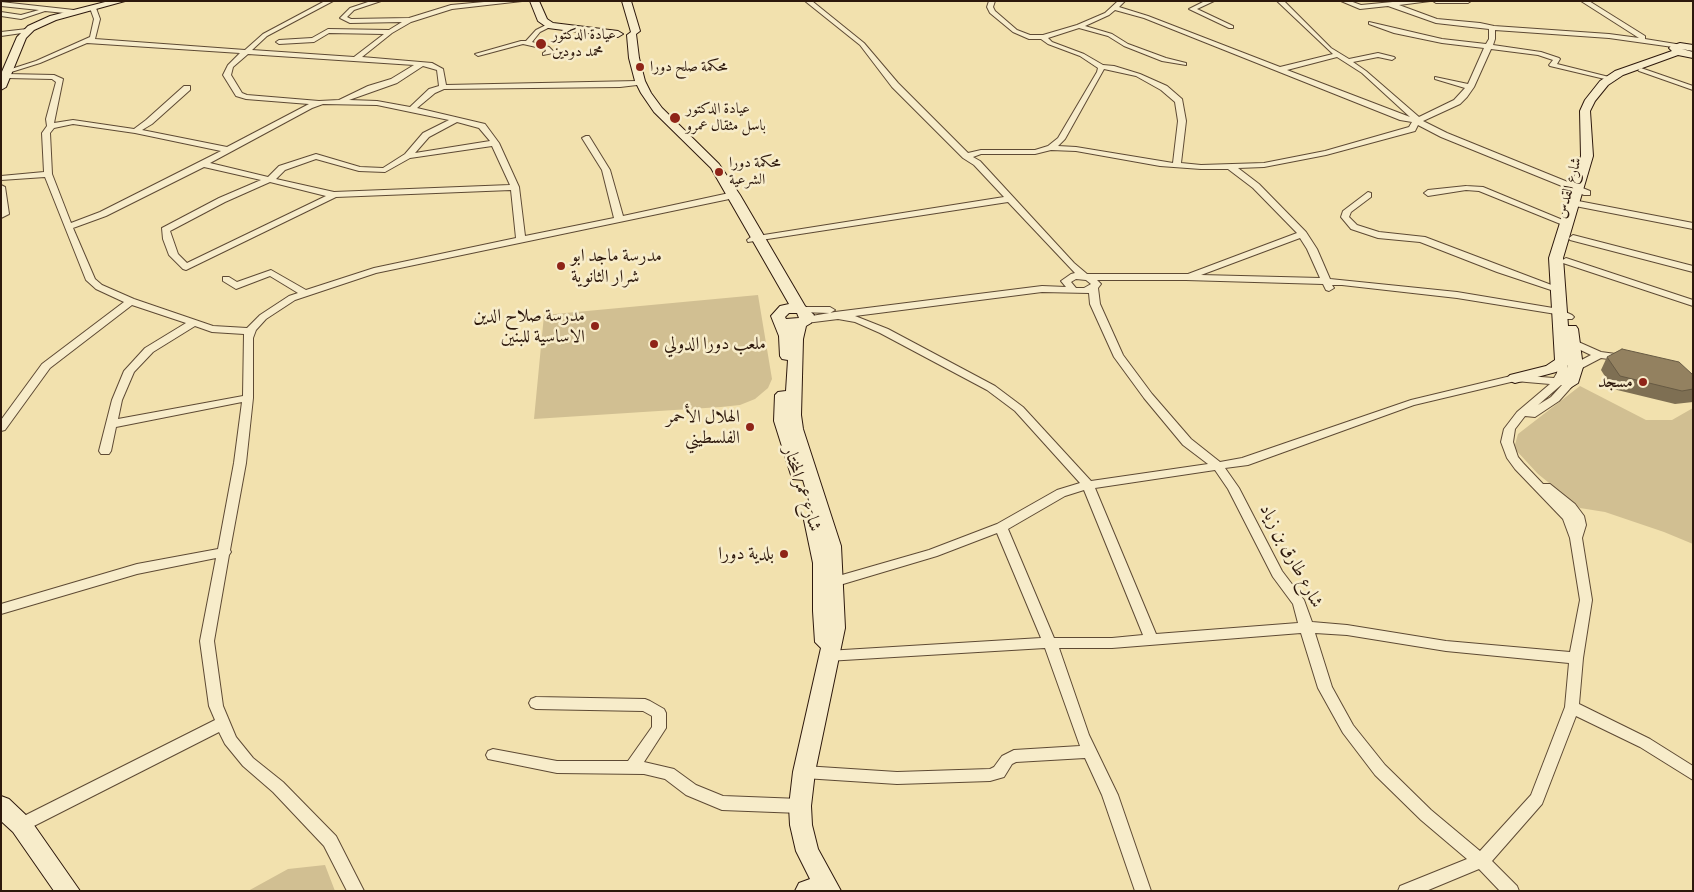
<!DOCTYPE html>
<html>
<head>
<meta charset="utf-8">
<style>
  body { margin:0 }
  #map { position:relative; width:1694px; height:892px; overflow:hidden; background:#f2e1ae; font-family:"EB Garamond",serif }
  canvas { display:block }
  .frame { position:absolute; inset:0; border:2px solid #2d180c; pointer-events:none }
</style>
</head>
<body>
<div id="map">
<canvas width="1694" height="892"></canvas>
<div class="frame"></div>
</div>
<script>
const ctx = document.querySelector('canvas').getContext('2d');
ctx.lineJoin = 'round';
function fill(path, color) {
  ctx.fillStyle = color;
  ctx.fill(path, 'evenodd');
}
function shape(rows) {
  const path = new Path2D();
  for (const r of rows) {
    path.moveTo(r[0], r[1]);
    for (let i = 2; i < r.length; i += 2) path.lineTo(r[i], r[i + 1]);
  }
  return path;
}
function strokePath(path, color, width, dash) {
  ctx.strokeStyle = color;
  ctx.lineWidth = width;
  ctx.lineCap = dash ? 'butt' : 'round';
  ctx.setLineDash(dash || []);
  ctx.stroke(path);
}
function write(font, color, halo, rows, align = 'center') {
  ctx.font = font + ' "EB Garamond",Amiri,serif';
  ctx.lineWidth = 5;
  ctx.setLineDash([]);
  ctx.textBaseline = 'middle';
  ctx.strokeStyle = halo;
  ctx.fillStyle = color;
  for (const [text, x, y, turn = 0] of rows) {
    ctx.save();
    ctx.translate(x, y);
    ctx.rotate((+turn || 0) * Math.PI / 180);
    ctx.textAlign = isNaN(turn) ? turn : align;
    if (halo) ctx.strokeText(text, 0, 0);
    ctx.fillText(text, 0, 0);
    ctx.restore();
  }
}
fill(shape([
  [758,295,772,379,768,388,755,399,740,405,721,407,534,419,544,315],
  [1580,386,1646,420,1672,420,1693,408,1693,544,1664,532,1605,512,1580,508,1538,474,1514,448,1518,434],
  [325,865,335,891,248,891,288,869]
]), '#d1bf92');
const street = shape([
  [325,1,333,1,267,36,252,50,354,57,384,34,329,33,314,42,279,44,276,42,279,40,312,38,328,29,389,30,402,22,350,23,340,18,350,8,371,1,381,1,354,10,347,17,351,19,409,18,451,5,495,1,522,1,452,9,411,22,392,33,362,57,432,63,443,69,446,85,637,81,637,85,620,87,444,89,435,93,417,108,485,124,499,143,519,187,525,236,614,218,602,170,582,138,586,136,589,136,610,170,623,216,734,192,738,195,734,198,376,273,295,300,266,319,256,330,253,338,253,398,246,463,230,550,231,552,229,555,214,641,223,706,236,737,253,758,283,782,336,836,364,891,347,891,324,846,273,792,243,766,225,744,219,732,26,830,21,832,16,830,13,825,16,820,215,720,209,706,200,641,216,558,137,574,1,614,1,604,137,564,218,549,234,463,242,402,116,427,111,451,109,454,101,454,99,451,112,400,124,371,145,348,186,323,132,305,50,368,5,430,1,431,1,420,42,364,124,302,96,289,86,280,45,177,1,180,1,176,44,172,42,133,47,126,46,119,56,82,52,79,7,78,3,76,7,74,54,75,63,79,54,123,73,120,134,129,146,120,184,86,190,86,190,90,152,124,142,130,227,147,309,104,246,99,236,96,223,75,228,65,240,53,87,43,40,63,8,73,5,71,36,61,90,37,94,19,90,8,93,6,96,8,100,19,95,39,245,50,263,34,325,1],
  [248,54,414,65,391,79,368,86,339,100,319,101,247,95,242,93,231,75,233,67,248,54],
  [423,66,437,70,439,86,429,89,410,107,377,101,349,100,397,83,423,66],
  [323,104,377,105,449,120,423,133,405,154,383,168,360,167,316,154,279,166,268,177,210,163,312,108,323,104],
  [457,122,479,128,490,141,415,153,429,137,457,122],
  [73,124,135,133,221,151,100,212,71,223,52,174,50,133,54,128,73,124],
  [492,146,510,185,334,192,276,179,285,170,316,159,359,171,385,172,410,158,492,146],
  [204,167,261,180,219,198,162,228,163,239,169,255,183,269,186,270,336,197,511,190,516,238,374,268,306,290,271,270,237,282,229,277,223,277,223,281,236,289,270,276,298,293,289,296,260,315,247,328,213,326,134,299,102,285,95,279,73,228,106,216,204,167],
  [270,182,326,196,187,263,178,254,170,231,225,202,270,182],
  [195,326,212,332,244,334,243,396,118,419,122,400,134,372,153,352,195,326],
  [805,1,812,1,864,43,898,83,968,153,981,150,1035,150,1048,146,1058,138,1097,72,1098,68,1080,56,1048,44,1041,39,1029,39,1013,32,990,13,987,7,989,1,995,1,993,7,995,11,1017,30,1030,35,1043,35,1077,25,1105,13,1118,1,1125,1,1119,7,1148,16,1280,67,1333,54,1277,1,1284,1,1331,48,1349,59,1378,53,1394,57,1395,58,1392,60,1378,57,1353,62,1366,71,1419,117,1454,100,1465,88,1435,79,1435,77,1468,84,1484,48,1442,43,1394,33,1369,24,1369,22,1442,39,1486,44,1489,39,1489,29,1436,23,1388,6,1360,9,1341,1,1350,1,1361,5,1403,1,1430,1,1399,5,1437,19,1480,23,1494,26,1609,34,1639,38,1581,1,1589,1,1645,36,1645,39,1682,45,1683,46,1680,48,1609,38,1495,30,1495,39,1493,45,1541,52,1559,58,1560,59,1557,64,1613,78,1609,80,1550,66,1549,65,1553,60,1538,55,1491,49,1474,87,1467,97,1460,104,1423,121,1447,133,1590,191,1590,195,1584,195,1441,137,1418,125,1415,131,1326,155,1264,167,1238,168,1259,184,1306,232,1317,249,1330,279,1457,292,1559,309,1572,315,1574,317,1572,319,1566,319,1556,314,1457,298,1342,285,1332,285,1334,288,1329,291,1326,290,1323,284,1186,280,1097,280,1101,284,1098,288,1100,304,1123,355,1152,394,1191,439,1220,462,1242,458,1411,400,1515,375,1554,378,1557,373,1558,362,1559,360,1567,360,1568,362,1567,373,1564,379,1574,381,1575,383,1559,401,1535,417,1525,416,1515,429,1513,442,1518,457,1523,463,1543,484,1550,484,1575,504,1584,516,1586,525,1582,538,1592,600,1583,658,1579,704,1650,739,1693,766,1693,780,1640,747,1576,716,1542,804,1492,861,1517,886,1519,891,1500,891,1479,869,1426,891,1398,891,1400,886,1467,859,1421,820,1375,775,1343,733,1318,688,1301,633,1112,648,1059,648,1089,735,1118,795,1151,891,1135,891,1102,795,1085,758,1016,762,1012,764,1004,777,990,781,897,784,804,778,799,777,797,772,799,767,804,766,897,772,990,769,994,767,1002,756,1014,750,1080,746,1045,648,827,661,822,660,820,656,822,652,827,651,1041,638,997,533,937,556,833,587,828,585,827,582,828,579,929,550,997,524,1057,490,1080,483,1015,411,987,390,880,333,855,322,838,319,806,323,801,320,806,317,835,312,1042,286,1066,287,1061,281,1071,274,1075,273,1008,202,748,242,747,240,751,237,1004,197,974,165,963,158,892,87,860,45,805,1],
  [1115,10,1144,18,1400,120,1412,122,1409,127,1325,151,1264,163,1201,165,1181,163,1186,121,1182,99,1167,86,1140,74,1114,66,1103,65,1084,54,1052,42,1048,38,1079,28,1108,36,1124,46,1162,61,1186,65,1186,63,1166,58,1128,44,1112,34,1085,26,1109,15,1115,10],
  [1337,57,1362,73,1410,117,1287,70,1337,57],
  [1104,69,1136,76,1161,90,1175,102,1178,121,1173,163,1076,147,1058,146,1065,139,1104,69],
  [1051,150,1076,151,1160,166,1201,169,1228,169,1253,188,1297,233,1188,274,1087,274,1074,263,980,161,973,157,981,154,1035,154,1051,150],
  [1300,238,1307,249,1320,278,1201,275,1300,238],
  [1076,279,1086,280,1091,284,1084,288,1076,288,1071,282,1076,279],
  [1042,292,1089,293,1090,304,1114,357,1144,398,1183,445,1208,464,1091,481,1023,407,995,386,888,329,855,316,1042,292],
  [1515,381,1550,384,1517,412,1504,429,1501,442,1507,458,1515,469,1563,519,1570,538,1580,600,1570,652,1446,641,1347,625,1312,622,1304,600,1282,571,1239,488,1225,468,1248,465,1414,405,1515,381],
  [1561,385,1562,385,1551,397,1538,405,1561,385],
  [1215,470,1228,489,1273,577,1293,604,1298,623,1156,634,1095,488,1215,470],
  [1084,490,1143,635,1112,638,1054,638,1008,529,1065,496,1084,490],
  [1315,633,1347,635,1446,651,1569,663,1565,707,1531,795,1480,851,1431,810,1385,765,1353,725,1332,687,1315,633],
  [1205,1,1214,1,1197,9,1233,26,1233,28,1229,28,1189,9,1205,1],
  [1433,1,1471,1,1468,3,1436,3,1433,1],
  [1,2,74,10,77,12,74,14,45,11,21,19,1,16,1,12,21,15,39,10,1,6,1,2],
  [550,23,553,25,552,26,540,32,532,42,549,47,554,52,553,53,543,55,543,53,546,51,545,49,523,44,478,56,475,54,521,41,526,41,536,30,550,23],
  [27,29,30,31,29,32,1,36,1,32,27,29],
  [1641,68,1693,86,1693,90,1639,71,1638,70,1641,68],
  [1,185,5,187,9,214,1,218,1,185],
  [1466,186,1483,187,1570,223,1569,225,1563,225,1479,191,1466,190,1428,196,1424,193,1428,190,1466,186],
  [1368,192,1371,193,1371,197,1351,212,1349,217,1357,225,1379,232,1425,237,1562,289,1560,291,1554,291,1497,272,1420,242,1378,238,1351,229,1341,217,1343,211,1368,192],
  [1573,200,1693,223,1693,229,1570,205,1569,203,1573,200],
  [1573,235,1693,266,1693,272,1570,240,1569,238,1573,235],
  [1566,258,1693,300,1693,306,1563,263,1561,261,1566,258],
  [802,307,830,307,835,310,830,313,799,312,797,310,799,308,802,307],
  [1574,340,1601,352,1623,355,1628,358,1623,361,1601,358,1580,369,1572,369,1571,367,1572,365,1591,355,1570,345,1569,343,1570,341,1574,340],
  [536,697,645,699,650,701,664,709,666,713,666,728,644,762,674,769,696,785,723,796,800,799,805,801,808,806,805,811,800,813,722,810,686,795,665,779,644,774,557,773,488,759,486,755,488,751,493,749,557,761,628,761,652,727,652,716,643,711,536,709,531,707,529,703,531,699,536,697]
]);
const secondary = shape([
  [109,1,125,1,56,20,34,30,26,38,6,87,1,90,1,74,17,37,28,26,50,16,109,1],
  [530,1,539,1,547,19,553,23,618,31,623,34,618,37,548,28,538,21,530,1],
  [622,1,631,1,640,31,636,34,639,58,645,81,651,93,662,108,719,164,740,195,805,306,814,315,811,323,806,326,803,339,801,415,803,429,841,546,845,628,815,772,811,806,812,825,818,849,841,891,795,891,799,883,810,879,796,851,790,825,789,806,793,772,821,648,815,642,813,611,813,563,804,520,807,516,813,514,803,480,793,479,791,475,774,421,775,395,778,392,786,391,788,360,782,359,780,356,779,336,771,316,780,306,789,304,711,168,654,112,641,93,635,81,629,58,627,35,631,32,622,1],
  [789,313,797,313,799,318,786,319,785,317,789,313],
  [1680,43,1693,45,1693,51,1682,49,1693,52,1693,58,1678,55,1623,75,1608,85,1595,101,1590,111,1593,156,1563,258,1568,326,1576,326,1578,329,1583,367,1578,383,1570,388,1562,383,1568,365,1556,372,1515,383,1510,381,1507,378,1510,375,1546,366,1555,360,1549,258,1581,156,1580,111,1585,100,1600,81,1615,71,1672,51,1669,48,1671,46,1680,43],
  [1,796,9,799,29,818,80,891,54,891,13,832,1,821,1,796]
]);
strokePath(street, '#5e4a34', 2);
strokePath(secondary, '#2d180c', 2);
fill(street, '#f7ecca');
fill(secondary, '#f7ecca');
fill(shape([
  [1607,357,1693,375,1693,402,1675,404,1613,389,1601,370]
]), '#7e6f53');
const building = shape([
  [1622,349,1679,362,1693,375,1693,389,1682,391,1620,376,1607,357,1622,349]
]);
fill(building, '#938160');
strokePath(building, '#675a43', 1);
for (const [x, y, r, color] of [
  [541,44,6,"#8f2418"],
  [640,67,5,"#8f2418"],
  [675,118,6,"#8f2418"],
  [719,172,5,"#8f2418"],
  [561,266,5,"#8f2418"],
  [595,326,5,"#8f2418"],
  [654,344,5,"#8f2418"],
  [1643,382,5,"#8f2418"],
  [750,427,5,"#8f2418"],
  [784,554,5,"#8f2418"]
]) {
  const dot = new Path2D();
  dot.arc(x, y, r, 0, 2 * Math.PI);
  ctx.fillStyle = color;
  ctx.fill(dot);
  strokePath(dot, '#f7ecca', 2);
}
write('15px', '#2d180c', '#f7ecca', [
  ["عيادة الدكتور",552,35],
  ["محمد دودين",552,52],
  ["محكمة صلح دورا",650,67],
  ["عيادة الدكتور",686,109],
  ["باسل مثقال عمرو",686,126],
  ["محكمة دورا",729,163],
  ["الشرعية",729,180]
], 'left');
write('15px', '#2d180c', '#f7ecca', [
  ["شارع القدس",1569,188,-75]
]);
write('18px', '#2d180c', '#f7ecca', [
  ["مدرسة ماجد ابو",571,256,"left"],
  ["شرار الثانوية",571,277,"left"],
  ["مدرسة صلاح الدين",585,316],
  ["الاساسية للبنين",585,337],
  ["ملعب دورا الدولي",664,344,"left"],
  ["مسجد",1633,382],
  ["الهلال الأحمر",740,417],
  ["الفلسطيني",740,438],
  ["بلدية دورا",774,554]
], 'right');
write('18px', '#2d180c', '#f7ecca', [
  ["شارع عمر المختار",802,489,72],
  ["شارع طارق بن زياد",1291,556,62]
]);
</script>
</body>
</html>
